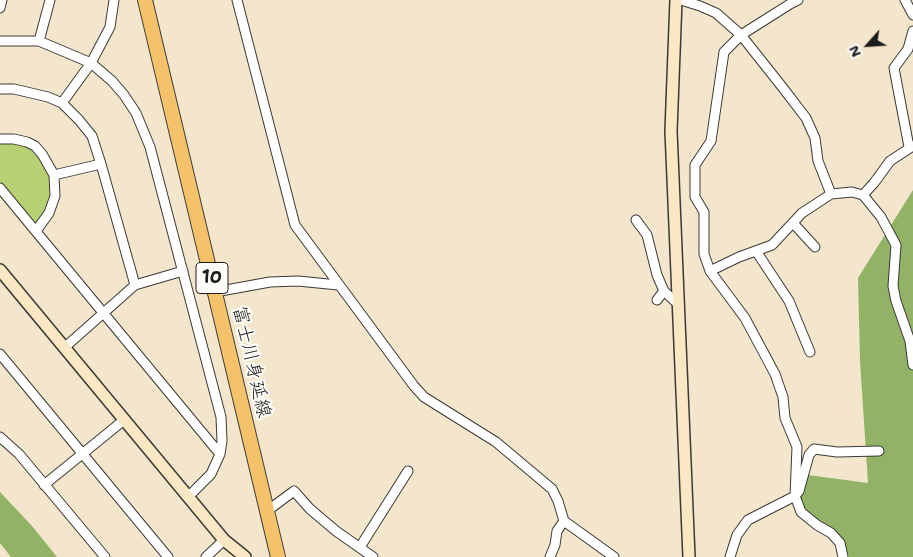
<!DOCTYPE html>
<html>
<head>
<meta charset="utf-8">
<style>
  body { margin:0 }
  #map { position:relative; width:913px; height:557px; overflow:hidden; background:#f3e6cc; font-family:"Shantell Sans",sans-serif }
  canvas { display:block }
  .north { position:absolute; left:843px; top:20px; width:50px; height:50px; -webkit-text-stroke:4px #fdfcf7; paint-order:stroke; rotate:244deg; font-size:14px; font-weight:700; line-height:20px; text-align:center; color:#1c1c1c }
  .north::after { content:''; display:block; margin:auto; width:18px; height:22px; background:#1c1c1c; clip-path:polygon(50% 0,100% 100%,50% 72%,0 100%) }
</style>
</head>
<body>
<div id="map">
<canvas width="913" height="557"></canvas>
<div class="north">N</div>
</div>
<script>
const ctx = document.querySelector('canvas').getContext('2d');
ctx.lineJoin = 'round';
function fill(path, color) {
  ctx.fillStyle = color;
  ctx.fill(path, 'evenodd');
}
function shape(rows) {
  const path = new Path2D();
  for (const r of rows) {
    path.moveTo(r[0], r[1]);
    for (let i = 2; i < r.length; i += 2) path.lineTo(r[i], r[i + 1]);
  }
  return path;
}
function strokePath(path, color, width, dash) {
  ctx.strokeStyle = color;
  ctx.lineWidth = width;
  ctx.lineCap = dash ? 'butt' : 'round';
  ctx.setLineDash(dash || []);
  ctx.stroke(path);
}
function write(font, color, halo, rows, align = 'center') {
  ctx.font = font + ' "Shantell Sans","Klee One",sans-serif';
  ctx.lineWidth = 4.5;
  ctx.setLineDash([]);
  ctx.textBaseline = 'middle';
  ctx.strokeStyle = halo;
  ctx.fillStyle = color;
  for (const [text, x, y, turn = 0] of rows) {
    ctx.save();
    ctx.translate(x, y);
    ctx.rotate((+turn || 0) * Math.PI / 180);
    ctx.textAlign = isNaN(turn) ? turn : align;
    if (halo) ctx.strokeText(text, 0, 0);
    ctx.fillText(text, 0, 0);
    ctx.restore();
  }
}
fill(shape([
  [12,141,28,146,43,160,51,177,51,189,46,209,35,224,0,182,0,143]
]), '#b8d074');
fill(shape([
  [913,190,913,557,849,557,842,542,814,518,799,502,808,475,868,483,860,361,858,278],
  [0,492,32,526,57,557,11,557,0,543]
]), '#92b266');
const street = shape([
  [237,0,295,225,414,386,424,397,496,442,552,489,558,501,564,521,557,531,555,545,550,557],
  [681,0,700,6,716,13,741,35,783,88,806,118,815,138,818,161,831,194,852,192,863,195,881,217,896,245,893,286,896,301,910,341,913,365],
  [798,0,790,4,741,35,724,52,711,141,695,165,695,197,704,212,704,254,710,271,745,318,775,374,783,397,785,418,797,447,795,496,801,512,817,525,831,533,840,543,843,557],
  [905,0,913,15],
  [0,8,2,0],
  [0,41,39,41,91,63,112,81,124,95,136,113,150,147,221,417,222,441,220,454,211,474,188,497],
  [39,41,50,0],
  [0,89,14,89,48,97,62,103,79,120,92,136,101,164,135,285],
  [62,103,91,63,110,27,114,0],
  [0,139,14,139,27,142,35,146,42,154,54,175,55,196,49,213,36,231],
  [909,147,894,68,908,49,913,31],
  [54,175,101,164],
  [0,188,220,454],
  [863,195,874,183,890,161,913,146],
  [636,220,647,235,657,275,664,291,679,305],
  [793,223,815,247],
  [756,251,789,301,810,352],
  [710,271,739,257,772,245,802,213,831,194],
  [215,292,270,282,298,281,338,285],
  [657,300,664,291],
  [64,348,135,285,183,271],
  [0,354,168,557],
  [0,437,19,454,105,557],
  [44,485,124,420],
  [267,511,294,491,310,509,336,531,373,557],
  [564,521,614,557],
  [360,547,408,471],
  [206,557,224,540],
  [730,557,737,535,748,520,795,496,799,491,809,455,814,449,837,452,879,451]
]);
const secondary = shape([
  [676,0,671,131,689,557],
  [0,270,224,540,245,557]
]);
const primary = shape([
  [145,0,278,557]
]);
strokePath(street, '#3c3a36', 11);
strokePath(secondary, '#3c3a36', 14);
strokePath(primary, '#3c3a36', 16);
strokePath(street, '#fff', 9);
strokePath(secondary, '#fae7c3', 11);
strokePath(primary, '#f3c26a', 14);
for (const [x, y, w] of [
  [212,278,32]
]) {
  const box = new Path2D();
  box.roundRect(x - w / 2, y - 15.5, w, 31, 4);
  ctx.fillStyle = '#fdfcf7';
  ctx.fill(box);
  strokePath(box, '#1c1c1c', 1);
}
write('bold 18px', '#1c1c1c', null, [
  ["10",212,278]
]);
write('19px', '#1c1c1c', '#fdfcf7', [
  ["富士川身延線",251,362,77]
]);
</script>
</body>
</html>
